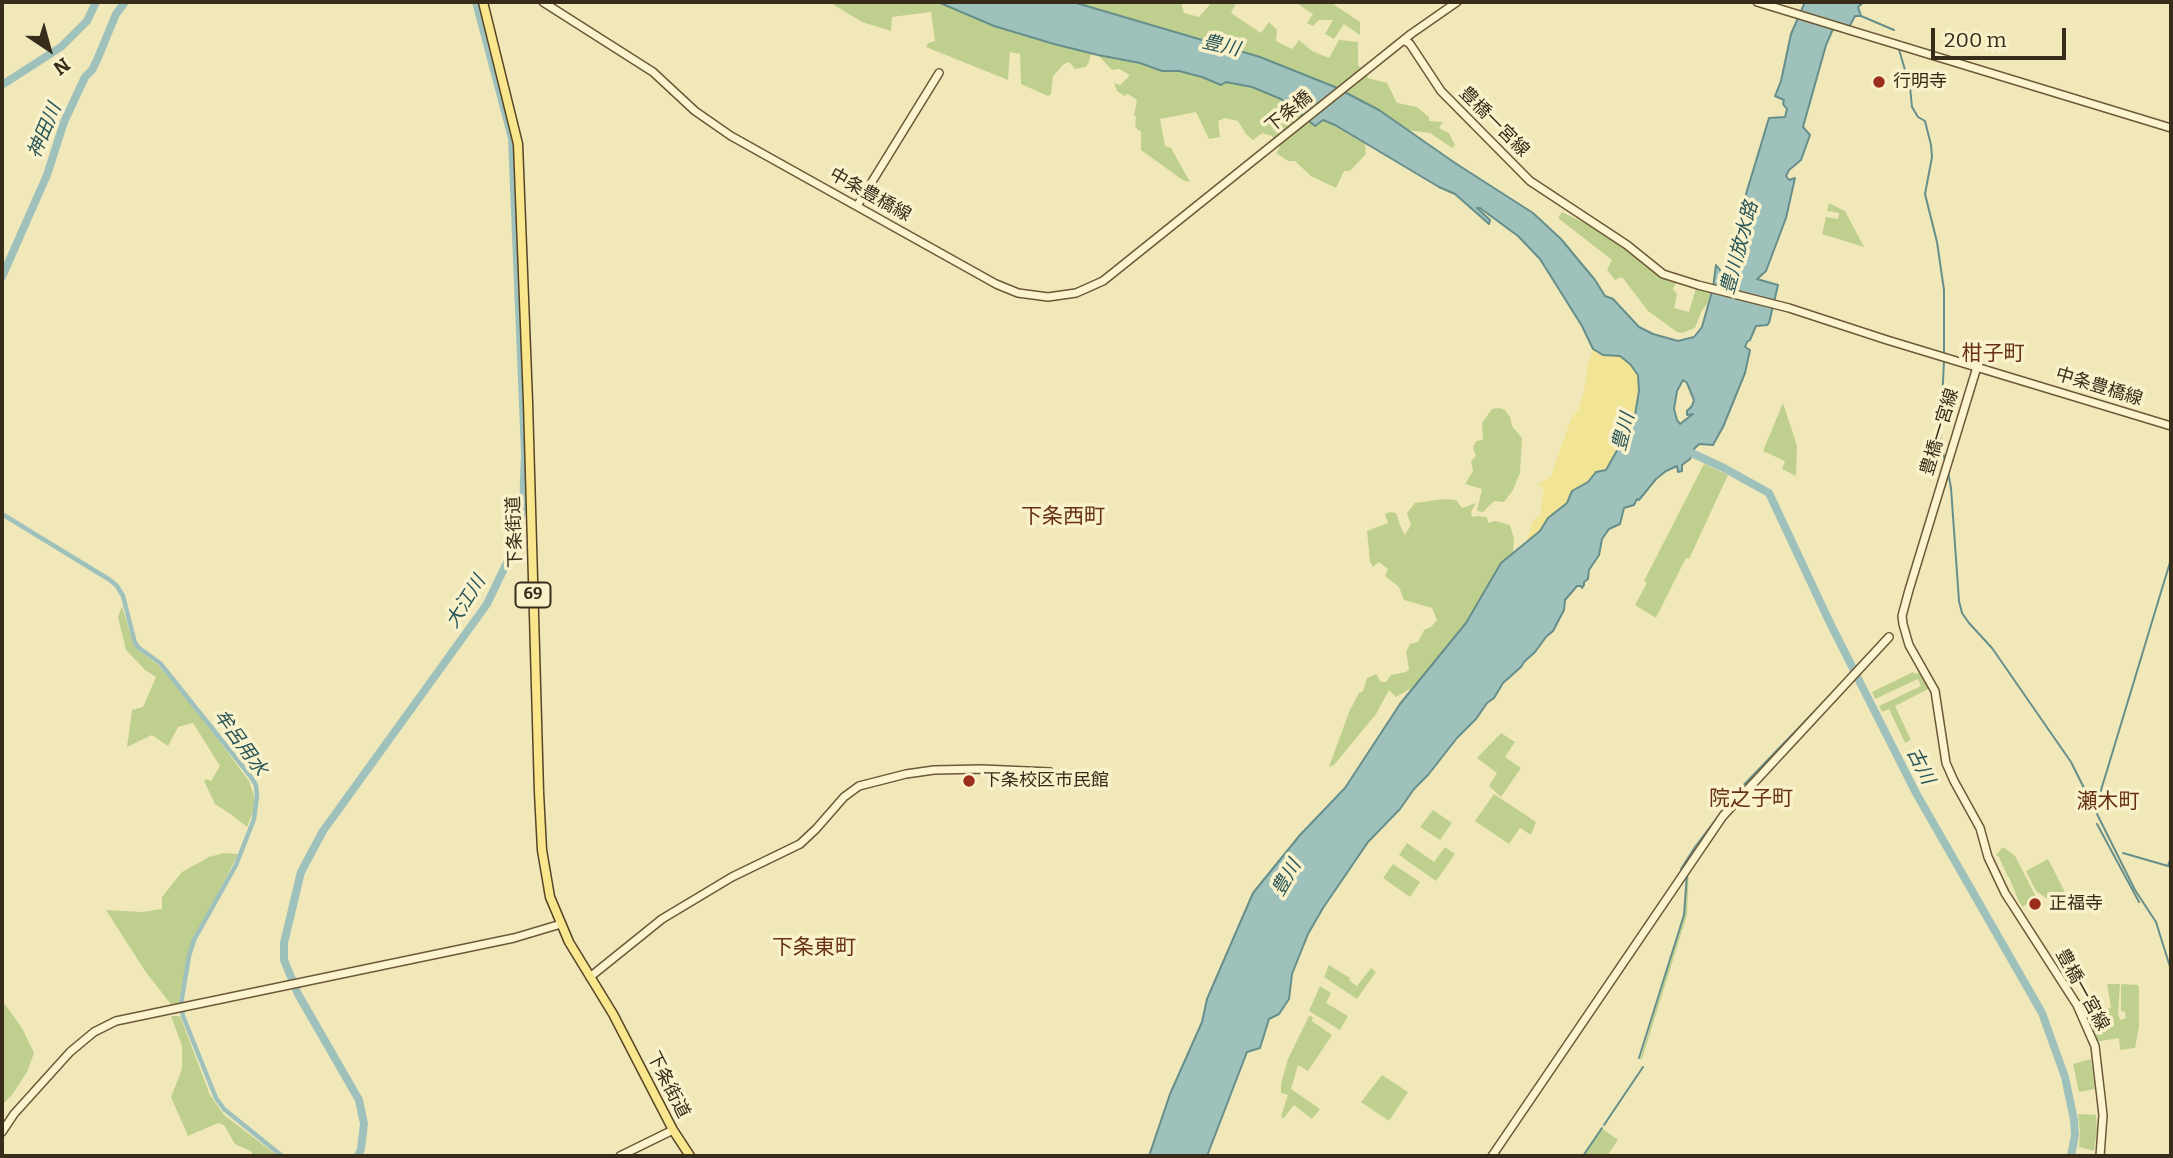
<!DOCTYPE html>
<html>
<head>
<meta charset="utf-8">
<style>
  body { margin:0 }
  #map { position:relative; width:2173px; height:1158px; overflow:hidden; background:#f1e8ba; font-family:Bitter,serif }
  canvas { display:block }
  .frame { position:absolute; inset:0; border:4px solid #372c1a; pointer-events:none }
  .north { position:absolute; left:14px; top:14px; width:70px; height:70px; -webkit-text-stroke:5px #f8f1ca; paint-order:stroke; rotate:144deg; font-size:19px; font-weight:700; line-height:28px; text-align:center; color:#372c1a }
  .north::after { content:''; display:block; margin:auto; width:24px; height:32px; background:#372c1a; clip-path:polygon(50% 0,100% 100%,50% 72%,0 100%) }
  .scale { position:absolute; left:1931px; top:28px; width:135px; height:32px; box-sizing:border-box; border:4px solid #372c1a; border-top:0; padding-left:9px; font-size:21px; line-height:24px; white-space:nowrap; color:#372c1a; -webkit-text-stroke:5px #f8f1ca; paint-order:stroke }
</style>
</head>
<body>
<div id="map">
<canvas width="2173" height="1158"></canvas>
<div class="frame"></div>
<div class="north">N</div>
<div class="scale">200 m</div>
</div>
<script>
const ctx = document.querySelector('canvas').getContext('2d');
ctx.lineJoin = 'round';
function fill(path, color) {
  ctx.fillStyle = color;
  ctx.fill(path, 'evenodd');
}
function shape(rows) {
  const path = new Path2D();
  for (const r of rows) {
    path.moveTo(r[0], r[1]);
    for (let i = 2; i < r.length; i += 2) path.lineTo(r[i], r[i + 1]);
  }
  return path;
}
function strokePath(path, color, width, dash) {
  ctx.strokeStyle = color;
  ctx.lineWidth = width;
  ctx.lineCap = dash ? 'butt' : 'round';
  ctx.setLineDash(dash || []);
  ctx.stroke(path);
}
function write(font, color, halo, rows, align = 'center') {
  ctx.font = font + ' Bitter,"Noto Sans JP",serif';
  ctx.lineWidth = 7;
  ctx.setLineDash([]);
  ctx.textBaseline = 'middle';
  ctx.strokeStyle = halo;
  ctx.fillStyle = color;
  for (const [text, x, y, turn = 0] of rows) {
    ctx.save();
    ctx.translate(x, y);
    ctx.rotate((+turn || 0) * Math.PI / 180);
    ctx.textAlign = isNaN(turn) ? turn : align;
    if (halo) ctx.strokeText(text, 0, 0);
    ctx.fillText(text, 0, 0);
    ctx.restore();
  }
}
fill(shape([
  [829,2,938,2,1018,34,1087,52,1091,54,1089,62,1086,67,1075,69,1069,62,1064,64,1053,76,1051,94,1048,96,1021,84,1020,54,1010,52,1008,80,926,47,928,43,935,41,931,12,892,17,891,31,862,22],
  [1073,2,1181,2,1184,13,1199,17,1212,2,1237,2,1231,13,1261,33,1269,22,1277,30,1276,41,1292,49,1299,40,1312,51,1329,58,1339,40,1358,42,1358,65,1368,78,1387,83,1397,103,1417,107,1429,117,1429,121,1443,122,1439,128,1449,133,1455,145,1452,148,1430,133,1407,130,1379,110,1335,87,1260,57],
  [1295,2,1330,2,1360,22,1360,35,1344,24,1334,39,1325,34,1333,20,1319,20,1313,26,1307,23,1313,14],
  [1098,55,1140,63,1162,71,1179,71,1202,77,1221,85,1226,82,1252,87,1281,99,1315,126,1323,120,1335,125,1365,144,1366,154,1350,171,1344,171,1336,188,1311,176,1295,161,1288,161,1276,153,1280,147,1272,136,1262,133,1253,140,1246,134,1238,121,1225,118,1218,121,1220,137,1209,139,1196,112,1160,119,1165,146,1171,148,1190,182,1184,181,1141,150,1141,132,1135,127,1136,117,1134,115,1137,100,1128,94,1125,96,1117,91,1114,83,1120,85,1130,75,1119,69,1112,70],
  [1829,203,1845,211,1864,247,1822,234,1826,217,1838,219,1839,213,1827,211],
  [1562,212,1611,236,1668,279,1676,283,1673,289,1677,294,1674,308,1689,312,1696,288,1711,291,1707,304,1702,310,1695,328,1682,333,1677,332,1648,311,1622,277,1615,280,1607,270,1612,260,1558,218],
  [1783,403,1797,446,1796,476,1782,469,1785,461,1763,451],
  [1499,408,1505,410,1510,417,1512,426,1522,438,1520,473,1513,490,1504,502,1494,501,1483,512,1477,511,1482,489,1465,484,1473,471,1471,461,1476,456,1473,448,1476,441,1483,440,1482,423,1492,409],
  [1704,464,1728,475,1689,559,1686,558,1656,618,1635,605,1647,583,1644,581],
  [1444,499,1456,500,1462,508,1476,503,1471,512,1472,517,1477,516,1487,517,1488,523,1495,521,1510,525,1514,539,1513,554,1501,563,1466,623,1424,676,1415,686,1396,697,1389,690,1376,714,1334,765,1329,767,1349,712,1359,693,1363,691,1367,678,1376,674,1381,682,1386,682,1391,675,1406,672,1409,669,1406,652,1410,644,1418,642,1424,630,1431,627,1437,620,1432,608,1404,600,1399,587,1385,576,1388,569,1379,562,1373,567,1370,562,1367,531,1388,523,1385,514,1390,512,1396,513,1400,525,1404,534,1406,533,1411,525,1407,513,1415,503],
  [122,606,133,643,138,650,158,665,191,703,249,781,254,796,254,809,247,827,232,815,215,804,204,781,207,779,211,781,220,766,193,723,178,727,168,746,152,735,127,747,132,710,143,707,156,677,145,670,126,650,118,617],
  [1922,671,1932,687,1895,706,1911,740,1905,743,1889,709,1882,712,1879,706,1921,686,1918,679,1875,699,1872,692,1913,672,1915,674],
  [1501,733,1515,742,1505,757,1521,768,1501,797,1489,786,1497,773,1477,758],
  [1494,794,1536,822,1531,835,1520,828,1509,844,1475,821],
  [1433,810,1452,823,1440,840,1420,827],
  [1407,843,1434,862,1445,847,1455,854,1436,881,1399,855],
  [2003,847,2015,856,2036,897,2023,907,2019,902,2009,877,2008,877,1999,857,1996,855],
  [224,853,238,854,194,942,186,965,178,1008,173,1007,145,971,106,910,142,912,162,909,162,897,182,872,209,857],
  [2048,859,2065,892,2046,898,2036,891,2026,871],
  [1393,864,1420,882,1410,897,1383,878],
  [1689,868,1687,915,1642,1059,1640,1060,1684,915,1686,877],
  [1329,965,1350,978,1349,980,1357,986,1371,968,1376,972,1357,999,1324,977],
  [2107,984,2120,984,2118,1013,2120,1020,2126,1018,2125,1012,2121,1011,2121,984,2138,985,2139,988,2139,1027,2135,1048,2120,1050,2119,1038,2095,1042,2086,1012,2111,1008],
  [1320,986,1331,993,1326,1003,1348,1016,1340,1030,1309,1011],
  [2,1000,22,1028,34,1053,27,1072,12,1095,2,1105],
  [171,1016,180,1016,210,1095,224,1115,278,1156,251,1156,252,1152,235,1144,224,1125,218,1123,188,1136,171,1097,182,1069,182,1046],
  [1309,1016,1313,1017,1312,1021,1332,1035,1308,1071,1298,1065,1291,1089,1320,1109,1312,1119,1294,1105,1283,1119,1281,1116,1288,1095,1281,1093,1281,1084,1288,1059],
  [2091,1059,2095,1089,2079,1092,2073,1064],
  [1382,1075,1408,1092,1389,1121,1361,1102],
  [2078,1114,2096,1115,2097,1130,2094,1151,2079,1147,2080,1131],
  [1601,1128,1618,1140,1607,1156,1582,1156]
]), '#bfd08e');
fill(shape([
  [1593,349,1603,355,1620,356,1630,364,1638,375,1639,391,1634,423,1630,415,1624,438,1606,470,1595,472,1588,482,1572,491,1567,503,1548,518,1540,531,1526,543,1533,521,1540,515,1544,488,1537,485,1551,476,1571,419,1579,409,1584,391,1588,364]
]), '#f1e494');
const water = shape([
  [938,2,1073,2,1260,57,1335,87,1379,110,1455,163,1533,213,1561,239,1595,280,1605,296,1613,299,1639,327,1653,334,1678,341,1694,337,1702,327,1713,288,1716,265,1724,275,1732,271,1736,273,1740,265,1748,223,1746,194,1769,118,1785,117,1787,109,1783,104,1784,100,1775,96,1781,81,1791,34,1805,2,1864,2,1858,7,1861,16,1855,16,1847,31,1833,29,1826,45,1803,127,1810,135,1801,160,1789,170,1786,176,1789,180,1795,178,1786,218,1766,271,1757,279,1778,285,1769,323,1767,325,1756,326,1750,340,1747,342,1745,347,1750,350,1745,373,1723,427,1713,445,1699,444,1694,449,1690,459,1682,465,1682,471,1678,472,1677,466,1666,471,1656,479,1639,500,1637,499,1634,505,1624,508,1620,524,1609,529,1602,539,1599,555,1589,570,1588,579,1584,582,1584,585,1582,588,1581,586,1577,586,1565,600,1564,610,1553,631,1546,637,1535,652,1524,662,1521,667,1503,683,1494,698,1487,703,1476,719,1457,738,1428,775,1414,789,1400,809,1368,842,1323,908,1308,934,1292,974,1289,999,1279,1014,1269,1019,1260,1048,1247,1052,1207,1156,1149,1156,1170,1094,1202,1022,1207,999,1253,893,1300,835,1345,788,1400,704,1466,623,1501,563,1540,531,1548,518,1567,503,1572,491,1588,482,1596,472,1606,470,1624,438,1630,414,1634,421,1639,391,1638,375,1630,364,1620,356,1603,355,1593,349,1582,326,1540,259,1518,236,1480,208,1477,208,1490,220,1489,224,1455,194,1439,187,1335,125,1323,120,1315,126,1281,99,1252,87,1226,82,1221,85,1202,77,1179,71,1162,71,1140,63,1098,55,1054,44,994,26,938,2],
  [1683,380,1687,383,1694,400,1692,406,1687,411,1687,415,1693,414,1680,424,1677,420,1674,409,1677,391,1683,380]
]);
fill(water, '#9fc1bc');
strokePath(water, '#668f8b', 2);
strokePath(shape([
  [1861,16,1894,30],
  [1898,46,1910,87,1912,107,1918,117,1925,121,1931,145,1932,157,1925,194,1937,242,1944,290,1944,355],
  [1944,361,1940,442,1945,460],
  [1948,472,1951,488,1959,601,1962,613,1969,623,1992,648,2071,762,2135,890,2156,922,2171,970],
  [2095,810,2171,559],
  [2097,824,2139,902],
  [2123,853,2168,866],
  [2171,857,2168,866,2171,867],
  [1682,870,1681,869,1695,847,1735,794,1838,687],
  [1639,1058,1684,915,1687,874],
  [1604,1125,1643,1067],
  [1583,1156,1602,1128]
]), '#668f8b', 2);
strokePath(shape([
  [2,514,110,580,117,586,123,596,135,643,139,648,160,663,251,777,256,785,257,796,254,819,236,865,194,940,189,956,181,1004,183,1016,216,1098,224,1109,282,1156]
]), '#9fc1bc', 4.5);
strokePath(shape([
  [2,85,61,47,87,21,96,2],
  [2,277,47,175,64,122,85,77,92,70,97,60,116,14,125,2],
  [1685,450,1724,468,1769,493,1830,623,1916,793,2042,1013,2065,1077,2074,1120,2075,1135,2071,1156],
  [358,1156,361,1149,364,1124,359,1100,298,994,284,960,284,943,301,872,323,831,487,604,510,556,523,509,525,453,512,138,476,2]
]), '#9fc1bc', 8);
const secondary = shape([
  [543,2,653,72,695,111,731,136,996,284,1018,293,1048,297,1076,293,1103,281,1411,34,1457,2],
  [1757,2,2171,128],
  [1404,40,1410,44,1441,91,1530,181,1627,245,1663,274,1698,285,1789,308,1887,340,2171,426],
  [857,206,939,73],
  [1977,367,1909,590,1902,616,1903,624,1909,645,1935,691,1946,763,1954,781,1980,828,1988,857,2005,893,2077,1005,2095,1046,2103,1115,2100,1156],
  [590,977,662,919,732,877,800,844,816,829,844,797,859,786,906,774,934,770,982,769,1050,772],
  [2,1132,14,1114,70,1052,94,1032,116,1021,514,938,561,924],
  [620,1156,673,1130],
  [1492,1156,1723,816,1889,637]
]);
const primary = shape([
  [483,2,518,144,528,402,539,792,542,850,550,897,569,942,613,1014,673,1130,690,1156]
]);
strokePath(secondary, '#6b5837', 10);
strokePath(primary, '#564428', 11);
strokePath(secondary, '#fcf4ce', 7);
strokePath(primary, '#f9e68d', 8);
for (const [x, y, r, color] of [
  [1879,82,7,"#9d2e1e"],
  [969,781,7,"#9d2e1e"],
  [2035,904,7,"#9d2e1e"]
]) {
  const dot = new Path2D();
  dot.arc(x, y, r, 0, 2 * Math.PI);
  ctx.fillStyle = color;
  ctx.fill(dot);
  strokePath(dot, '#f8f1ca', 2.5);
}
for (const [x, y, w] of [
  [533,595,35]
]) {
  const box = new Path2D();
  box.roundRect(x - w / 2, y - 12.5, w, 25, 5);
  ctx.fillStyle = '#f8f1ca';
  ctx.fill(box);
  strokePath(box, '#372c1a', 2);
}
write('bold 16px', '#372c1a', null, [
  ["69",533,595]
]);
write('18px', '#372c1a', '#f8f1ca', [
  ["行明寺",1893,82],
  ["下条校区市民館",983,781],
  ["正福寺",2049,904]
], 'left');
write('18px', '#372c1a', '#f8f1ca', [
  ["下条橋",1289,112,-39],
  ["豊橋一宮線",1494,122,45],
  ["中条豊橋線",870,195,29],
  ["中条豊橋線",2099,387,17],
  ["豊橋一宮線",1940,432,-73],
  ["下条街道",515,532,-92],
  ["豊橋一宮線",2082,990,61],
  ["下条街道",668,1085,63]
]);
write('italic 19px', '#275558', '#f8f1ca', [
  ["豊川",1221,46,13],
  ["神田川",45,131,-67],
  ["豊川放水路",1740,248,-75],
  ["豊川",1624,432,-76],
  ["大江川",466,602,-58],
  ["牟呂用水",240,743,54],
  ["古川",1920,766,63],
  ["豊川",1287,878,-60]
]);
write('21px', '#673115', '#f8f1ca', [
  ["柑子町",1993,354],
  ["下条西町",1063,517],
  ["院之子町",1751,799],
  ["瀬木町",2108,802],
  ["下条東町",814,948]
]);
</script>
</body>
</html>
